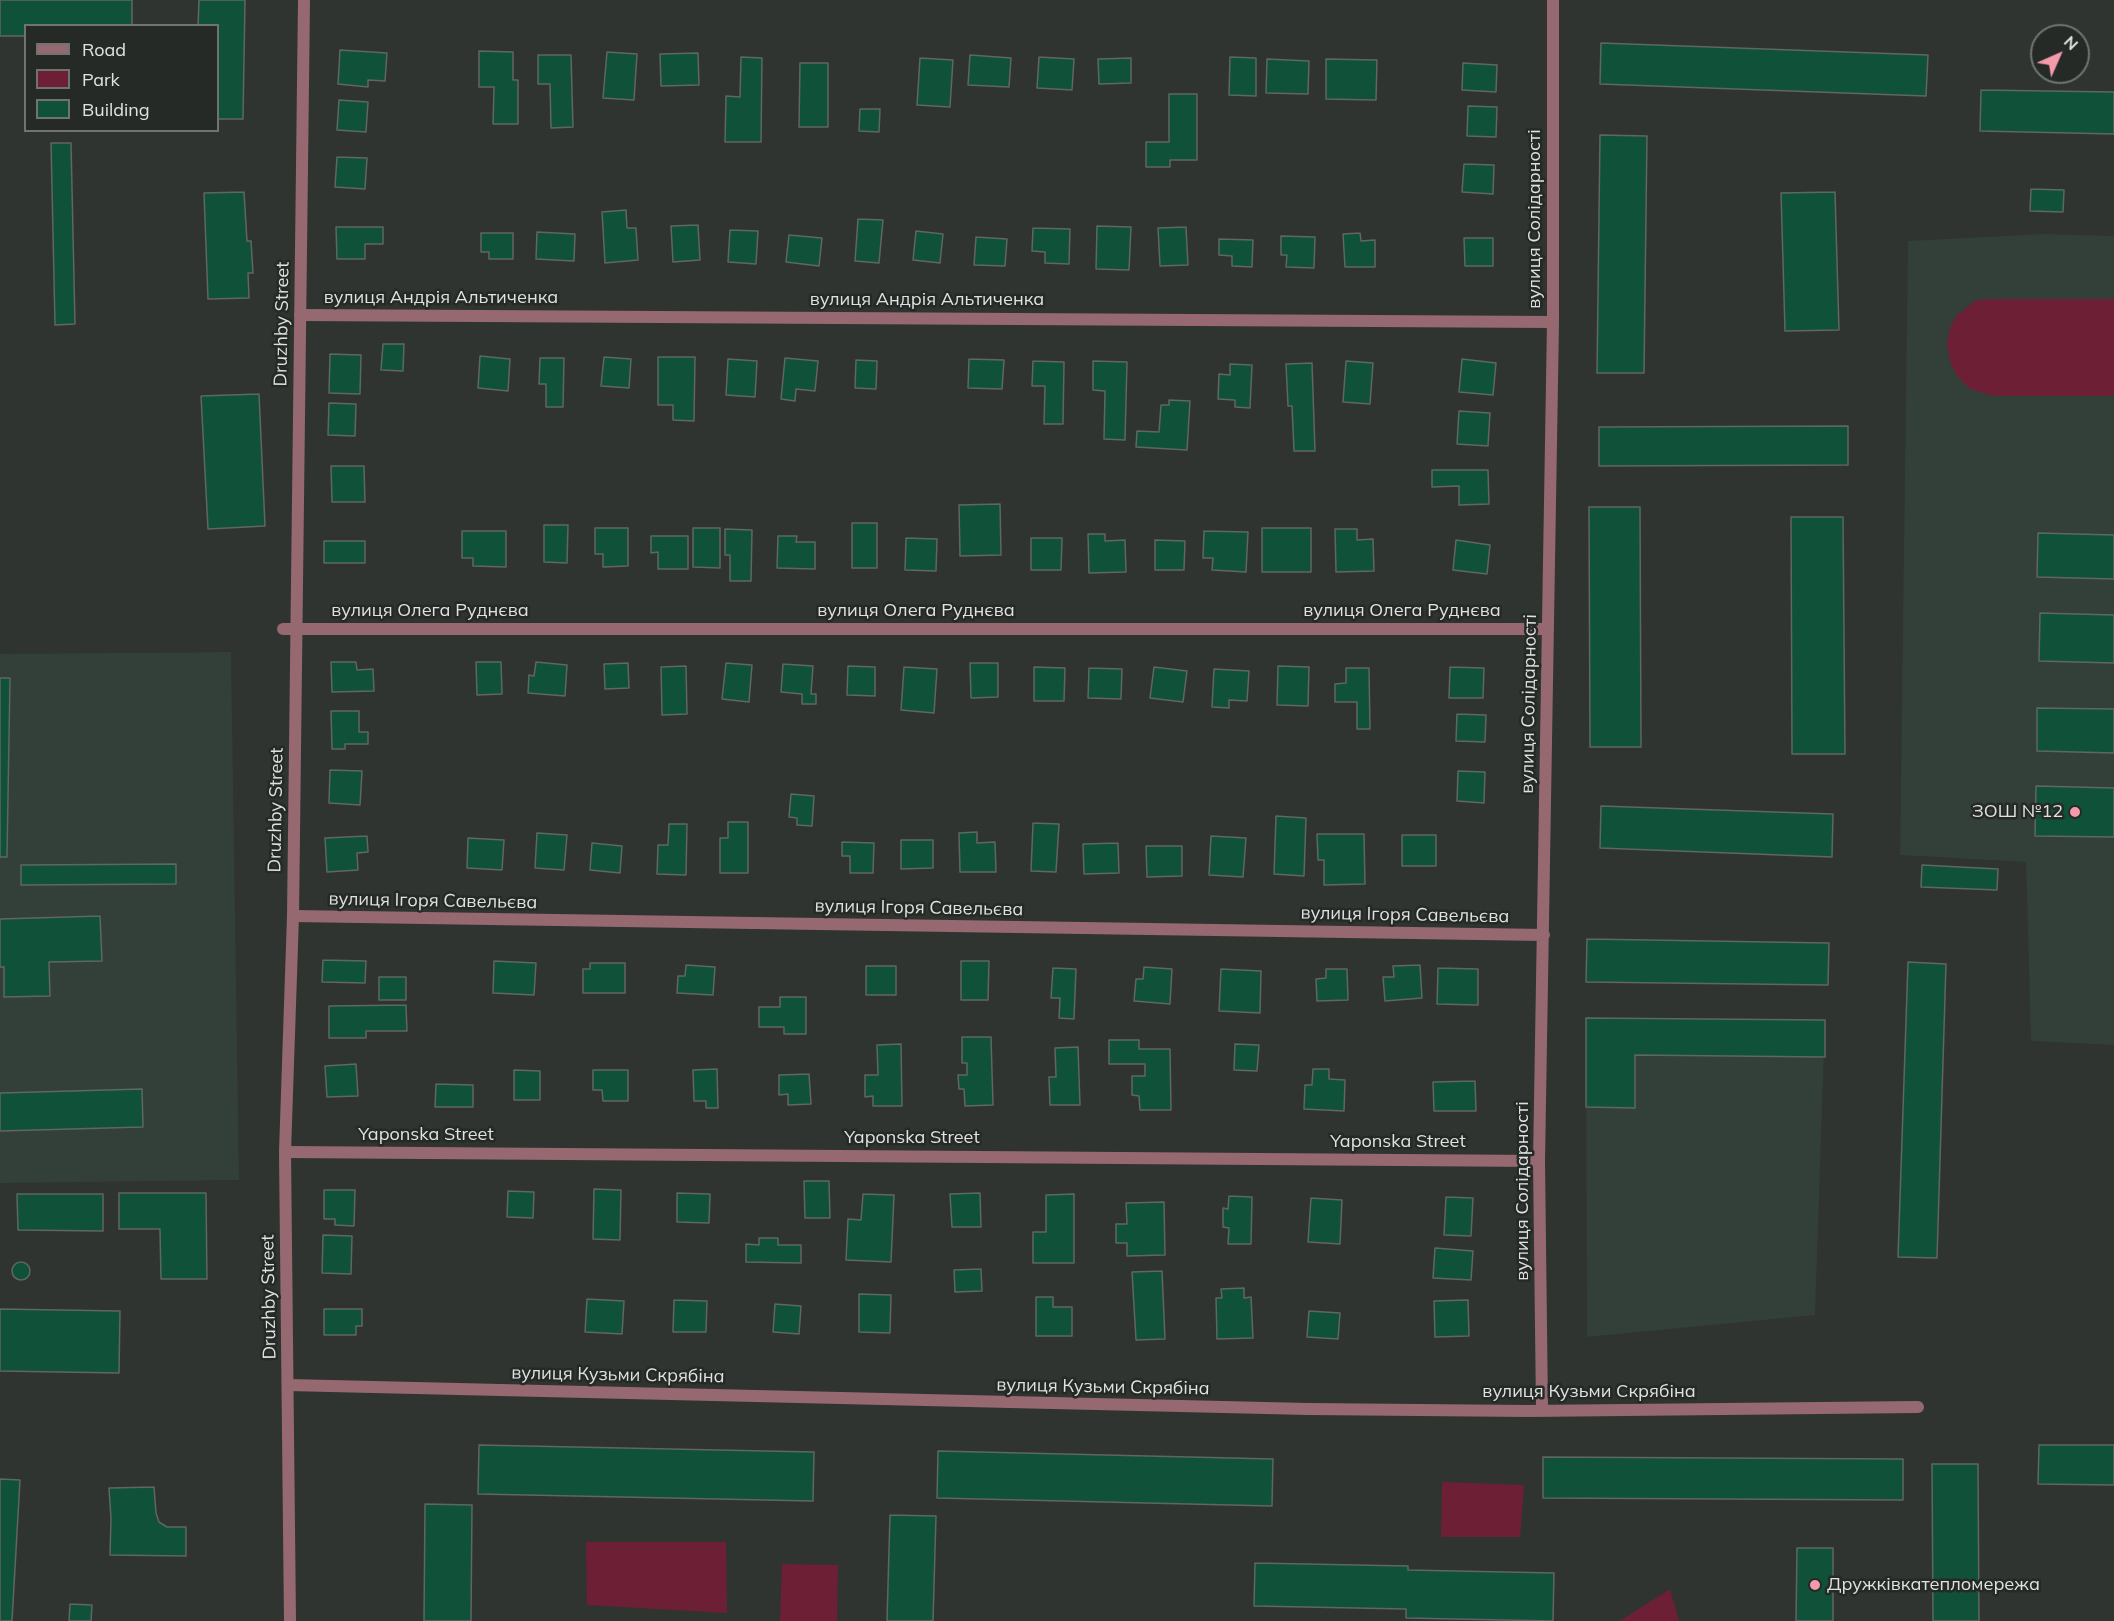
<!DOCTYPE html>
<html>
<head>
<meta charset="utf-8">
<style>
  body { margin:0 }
  #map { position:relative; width:2114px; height:1621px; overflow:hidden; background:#2f3431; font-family:Mulish,sans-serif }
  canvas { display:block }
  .legend { position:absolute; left:24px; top:24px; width:195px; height:108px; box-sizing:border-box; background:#252a27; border:2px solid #6f7471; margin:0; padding:8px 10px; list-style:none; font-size:18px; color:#dfe2e1 }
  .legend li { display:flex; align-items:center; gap:12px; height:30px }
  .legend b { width:30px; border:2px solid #6f7471 }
  .north { position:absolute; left:2030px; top:24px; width:60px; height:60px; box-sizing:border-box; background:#252a27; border:2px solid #6f7471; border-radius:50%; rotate:45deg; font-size:16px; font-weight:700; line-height:24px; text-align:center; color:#dfe2e1 }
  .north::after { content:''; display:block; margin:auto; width:21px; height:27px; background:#f39aab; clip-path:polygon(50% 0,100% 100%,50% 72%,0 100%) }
</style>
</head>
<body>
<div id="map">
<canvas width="2114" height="1621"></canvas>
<ul class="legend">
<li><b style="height:8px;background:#966971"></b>Road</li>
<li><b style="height:16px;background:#6d2035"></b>Park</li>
<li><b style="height:16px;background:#105239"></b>Building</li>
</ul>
<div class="north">N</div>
</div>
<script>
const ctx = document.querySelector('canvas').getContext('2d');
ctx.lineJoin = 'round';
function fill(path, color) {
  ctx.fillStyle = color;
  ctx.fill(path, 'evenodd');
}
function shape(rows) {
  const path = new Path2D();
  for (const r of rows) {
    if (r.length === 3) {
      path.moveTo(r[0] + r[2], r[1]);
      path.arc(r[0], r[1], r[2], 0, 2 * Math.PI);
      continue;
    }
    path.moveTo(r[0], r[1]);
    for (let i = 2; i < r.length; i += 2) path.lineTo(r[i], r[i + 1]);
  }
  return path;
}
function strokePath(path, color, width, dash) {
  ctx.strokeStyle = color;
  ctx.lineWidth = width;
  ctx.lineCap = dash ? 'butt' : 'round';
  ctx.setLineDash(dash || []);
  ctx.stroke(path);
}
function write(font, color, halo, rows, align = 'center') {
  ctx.font = font + ' Mulish,sans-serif';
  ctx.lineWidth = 5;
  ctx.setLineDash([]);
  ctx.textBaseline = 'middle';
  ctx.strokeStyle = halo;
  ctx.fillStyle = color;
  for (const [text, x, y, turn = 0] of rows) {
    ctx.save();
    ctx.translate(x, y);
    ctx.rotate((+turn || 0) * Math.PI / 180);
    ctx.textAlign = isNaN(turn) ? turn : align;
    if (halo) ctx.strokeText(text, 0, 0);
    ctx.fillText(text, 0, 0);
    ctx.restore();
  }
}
fill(shape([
  [2042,234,2114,236,2114,1045,2031,1041,2026,862,1900,855,1908,241],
  [231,652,239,1180,0,1183,0,654],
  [1586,1018,1825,1020,1815,1315,1587,1337]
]), '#333f39');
fill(shape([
  [1993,299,2114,299,2114,396,1994,396,1970,389,1957,376,1950,362,1947,344,1950,327,1957,315,1976,300],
  [1442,1482,1524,1485,1520,1537,1441,1537],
  [586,1542,726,1542,727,1613,587,1605],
  [782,1564,838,1565,837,1621,780,1621],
  [1670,1589,1679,1621,1620,1621]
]), '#6d2035');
const building = shape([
  [0,0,132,0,132,26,26,26,26,36,0,36,0,0],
  [199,0,245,0,243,119,218,119,218,26,198,26,199,0],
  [1601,43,1928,55,1926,96,1600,84,1601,43],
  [340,50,387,53,385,81,368,80,368,87,338,84,340,50],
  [479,51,513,52,513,80,518,80,518,124,493,124,494,87,479,87,479,51],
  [607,52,637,54,634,100,603,98,607,52],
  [698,53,699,85,661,86,660,54,698,53],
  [538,55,571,55,573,127,551,128,550,84,538,84,538,55],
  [970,55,1011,58,1009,87,968,85,970,55],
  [741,57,762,58,761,142,725,142,726,96,740,97,741,57],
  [1039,57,1074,59,1072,90,1037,88,1039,57],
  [1230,57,1256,58,1256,96,1229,95,1230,57],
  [920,58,953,60,950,107,917,105,920,58],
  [1131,58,1131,83,1099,84,1098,59,1131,58],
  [1267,59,1309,61,1308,94,1266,93,1267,59],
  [1326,59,1377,60,1376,100,1326,99,1326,59],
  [800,63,828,63,828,127,799,127,800,63],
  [1463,63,1497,65,1496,92,1462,90,1463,63],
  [1981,90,2114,92,2114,134,1980,131,1981,90],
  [1169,94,1197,94,1197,160,1170,160,1170,167,1146,167,1146,142,1169,142,1169,94],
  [339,100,368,102,366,132,337,130,339,100],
  [1468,106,1497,107,1496,137,1467,136,1468,106],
  [860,109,880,109,879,132,859,131,860,109],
  [1600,135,1647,136,1644,373,1597,373,1600,135],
  [51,143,71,143,75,324,55,325,51,143],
  [337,157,367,158,365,189,335,187,337,157],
  [1464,164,1494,165,1493,194,1462,192,1464,164],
  [2031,189,2064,190,2063,212,2030,211,2031,189],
  [244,192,247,241,251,241,253,273,248,273,249,298,208,299,204,193,244,192],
  [1835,192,1839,330,1785,331,1781,193,1835,192],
  [626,210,627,228,636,228,638,260,605,263,602,212,626,210],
  [858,219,883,220,879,263,855,261,858,219],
  [698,225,700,260,673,262,671,226,698,225],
  [1097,226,1131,227,1129,270,1096,269,1097,226],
  [336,227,383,227,383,244,365,244,365,259,337,259,336,227],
  [1186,227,1188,265,1160,266,1158,228,1186,227],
  [1033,228,1070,229,1069,264,1045,263,1045,252,1032,251,1033,228],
  [730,230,758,231,756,264,728,262,730,230],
  [916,231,943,234,940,263,913,260,916,231],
  [537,232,575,234,574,261,536,259,537,232],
  [481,233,513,233,513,259,489,259,489,252,481,252,481,233],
  [1360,233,1361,241,1375,240,1375,267,1345,267,1343,234,1360,233],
  [789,235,822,238,819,266,786,262,789,235],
  [1281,236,1315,237,1314,268,1286,267,1287,255,1281,255,1281,236],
  [976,237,1007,239,1005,266,974,265,976,237],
  [1464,238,1493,238,1493,266,1465,266,1464,238],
  [1219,239,1253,240,1252,267,1232,266,1232,256,1219,255,1219,239],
  [383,344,404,344,403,371,381,370,383,344],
  [330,354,361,355,360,394,329,393,330,354],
  [480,356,510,359,508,391,478,388,480,356],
  [604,357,631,359,629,388,601,386,604,357],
  [658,357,695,357,694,421,673,420,673,405,658,405,658,357],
  [540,358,564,358,563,407,546,407,546,384,539,384,540,358],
  [785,358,818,361,815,391,796,389,795,401,781,399,785,358],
  [728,359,757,361,755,397,726,395,728,359],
  [969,359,1004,360,1002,389,968,388,969,359],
  [1462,359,1496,363,1493,395,1459,392,1462,359],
  [856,360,877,361,876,389,855,388,856,360],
  [1033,361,1064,362,1063,424,1044,424,1045,386,1032,386,1033,361],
  [1093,361,1127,362,1125,440,1104,439,1105,391,1093,390,1093,361],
  [1346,361,1373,363,1370,404,1343,402,1346,361],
  [1312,363,1315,451,1294,451,1292,406,1288,406,1286,364,1312,363],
  [1230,364,1252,365,1250,408,1235,407,1235,400,1218,399,1219,374,1230,375,1230,364],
  [259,394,265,526,208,529,201,396,259,394],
  [1169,400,1190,401,1187,450,1136,447,1137,431,1159,432,1161,405,1169,405,1169,400],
  [329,403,356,404,355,436,328,435,329,403],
  [1459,411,1490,413,1488,446,1457,444,1459,411],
  [1848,426,1848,465,1599,466,1599,427,1848,426],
  [331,466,364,466,365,502,332,502,331,466],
  [1432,470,1488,470,1489,504,1459,505,1459,486,1432,487,1432,470],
  [1000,504,1001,555,960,556,959,505,1000,504],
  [1589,507,1640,507,1641,747,1590,747,1589,507],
  [1791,517,1843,517,1845,754,1792,754,1791,517],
  [852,523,877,523,877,568,852,568,852,523],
  [544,525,568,525,567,563,544,562,544,525],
  [595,528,628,528,628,566,603,567,603,554,595,554,595,528],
  [693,528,720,528,720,568,693,567,693,528],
  [1262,528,1311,528,1311,572,1262,572,1262,528],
  [725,529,752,530,751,581,730,581,730,555,725,555,725,529],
  [1335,529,1357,529,1357,540,1373,539,1374,571,1336,572,1335,529],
  [462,531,506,531,506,567,473,566,473,558,462,558,462,531],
  [1204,531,1248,532,1246,572,1212,570,1213,558,1203,558,1204,531],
  [2038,533,2114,535,2114,579,2037,577,2038,533],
  [1088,534,1105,534,1105,541,1125,540,1126,572,1089,573,1088,534],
  [651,536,688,536,688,569,658,569,658,552,651,553,651,536],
  [778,536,797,536,796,542,815,542,815,569,777,568,778,536],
  [906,538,937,539,936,571,905,570,906,538],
  [1031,538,1062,538,1061,570,1031,570,1031,538],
  [1155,540,1185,541,1184,570,1155,570,1155,540],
  [1456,540,1490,545,1487,574,1453,570,1456,540],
  [324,541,365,541,365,563,324,563,324,541],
  [2040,613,2114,615,2114,663,2039,661,2040,613],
  [331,662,356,662,357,670,373,669,374,691,332,692,331,662],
  [476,662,501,662,502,694,477,695,476,662],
  [536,662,567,665,565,696,528,693,529,675,534,676,536,662],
  [628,663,629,688,605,689,604,664,628,663],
  [726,663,752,665,749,702,722,699,726,663],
  [970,663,998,663,998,697,971,698,970,663],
  [783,664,813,666,811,694,816,694,816,704,802,704,802,694,781,692,783,664],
  [686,666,687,714,662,715,661,667,686,666],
  [848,666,875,667,875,696,847,695,848,666],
  [1278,666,1309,667,1308,706,1277,705,1278,666],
  [904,667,937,669,934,713,901,710,904,667],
  [1034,667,1065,668,1064,701,1034,701,1034,667],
  [1154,667,1187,671,1183,702,1150,698,1154,667],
  [1450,667,1484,668,1483,698,1449,698,1450,667],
  [1089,668,1122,669,1121,699,1088,698,1089,668],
  [1346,668,1369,668,1370,729,1357,729,1357,702,1335,702,1335,684,1346,683,1346,668],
  [1214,669,1249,671,1247,701,1229,700,1229,708,1212,707,1214,669],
  [0,678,10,678,7,857,0,857,0,678],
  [2037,708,2114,709,2114,753,2037,751,2037,708],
  [331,711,359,711,359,732,368,732,368,744,345,744,345,749,332,749,331,711],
  [1457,714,1486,715,1485,742,1456,741,1457,714],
  [330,770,362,771,360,805,329,803,330,770],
  [1458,771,1485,772,1484,803,1457,801,1458,771],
  [2036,786,2114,788,2114,837,2035,836,2036,786],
  [791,794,814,796,812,826,797,825,797,818,789,817,791,794],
  [1601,806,1833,814,1832,857,1600,848,1601,806],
  [1276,816,1306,818,1304,876,1274,874,1276,816],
  [728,822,748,822,748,873,720,873,720,838,728,838,728,822],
  [1033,823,1059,824,1056,872,1031,871,1033,823],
  [669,824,687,824,686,875,657,874,658,845,668,845,669,824],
  [977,832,977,843,995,842,996,872,960,872,959,833,977,832],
  [537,833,567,835,564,870,535,868,537,833],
  [1317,834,1364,834,1365,884,1324,885,1324,860,1318,860,1317,834],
  [1402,835,1436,835,1436,866,1402,866,1402,835],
  [367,836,368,852,357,853,358,870,327,872,325,838,367,836],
  [1211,836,1246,838,1243,877,1209,875,1211,836],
  [468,838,504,840,502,870,467,868,468,838],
  [901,840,933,840,933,868,901,869,901,840],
  [842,842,874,843,873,873,850,873,850,856,842,856,842,842],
  [592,843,622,846,620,873,590,870,592,843],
  [1118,843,1119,873,1084,874,1083,844,1118,843],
  [1146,846,1182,846,1182,876,1147,877,1146,846],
  [176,864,176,884,21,885,21,865,176,864],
  [1922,865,1998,869,1997,890,1921,887,1922,865],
  [100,916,102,961,49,962,50,996,4,997,4,967,0,967,0,919,100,916],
  [1587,939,1829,943,1828,985,1586,982,1587,939],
  [323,960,366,961,365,983,322,982,323,960],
  [494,961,536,963,534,995,493,993,494,961],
  [961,961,989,961,988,1000,961,1000,961,961],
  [1908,962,1946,964,1937,1258,1898,1257,1908,962],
  [590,963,625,963,625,993,583,993,583,969,590,969,590,963],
  [686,965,715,967,713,995,677,993,678,976,685,976,686,965],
  [1420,965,1422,998,1385,1001,1383,977,1394,977,1393,966,1420,965],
  [866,966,896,966,896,995,866,995,866,966],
  [1144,967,1172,969,1170,1004,1134,1001,1136,979,1143,979,1144,967],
  [1053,968,1076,969,1074,1019,1059,1018,1060,998,1051,998,1053,968],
  [1438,968,1478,969,1478,1005,1437,1004,1438,968],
  [1221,969,1261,971,1260,1013,1219,1011,1221,969],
  [1326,969,1347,969,1348,1000,1317,1001,1316,979,1326,978,1326,969],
  [379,977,406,977,406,1000,379,1000,379,977],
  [780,997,806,997,806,1034,784,1034,784,1027,759,1027,759,1007,780,1007,780,997],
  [406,1005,407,1031,366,1031,366,1038,329,1038,329,1006,406,1005],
  [1586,1018,1825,1020,1825,1057,1635,1055,1635,1108,1586,1107,1586,1018],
  [962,1037,991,1037,993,1105,965,1106,964,1089,959,1089,958,1075,967,1075,967,1063,962,1063,962,1037],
  [1109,1040,1139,1040,1139,1049,1170,1049,1171,1110,1140,1110,1139,1096,1132,1095,1132,1076,1145,1076,1145,1064,1109,1064,1109,1040],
  [901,1044,902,1106,873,1106,873,1096,865,1097,865,1075,878,1075,877,1045,901,1044],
  [1235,1044,1259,1045,1257,1071,1234,1070,1235,1044],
  [1078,1047,1080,1105,1050,1105,1049,1077,1056,1077,1055,1048,1078,1047],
  [356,1064,358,1096,327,1097,325,1066,356,1064],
  [717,1069,718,1108,706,1108,706,1101,694,1101,693,1070,717,1069],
  [1313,1069,1329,1069,1329,1079,1345,1080,1344,1111,1304,1109,1305,1085,1312,1085,1313,1069],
  [514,1070,540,1071,540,1100,514,1100,514,1070],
  [593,1070,628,1070,628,1101,603,1101,602,1090,593,1090,593,1070],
  [809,1074,811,1104,788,1105,788,1094,779,1095,779,1075,809,1074],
  [1475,1081,1476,1111,1434,1111,1433,1082,1475,1081],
  [436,1084,473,1085,473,1107,435,1107,436,1084],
  [142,1089,143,1127,0,1131,0,1093,142,1089],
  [804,1181,829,1181,830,1218,805,1218,804,1181],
  [594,1189,621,1190,620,1240,593,1239,594,1189],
  [324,1190,355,1190,354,1226,335,1225,335,1219,324,1219,324,1190],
  [508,1191,534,1192,533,1218,507,1217,508,1191],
  [119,1193,206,1193,207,1279,161,1279,160,1229,119,1229,119,1193],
  [677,1193,710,1194,709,1223,677,1222,677,1193],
  [980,1193,981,1227,952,1227,950,1194,980,1193],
  [17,1194,103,1194,103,1231,18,1230,17,1194],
  [863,1194,894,1195,891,1262,846,1260,848,1219,861,1220,863,1194],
  [1074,1194,1074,1263,1033,1263,1033,1232,1046,1232,1046,1195,1074,1194],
  [1229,1196,1252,1197,1251,1244,1228,1244,1229,1228,1223,1227,1223,1208,1228,1209,1229,1196],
  [1446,1197,1473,1198,1471,1236,1444,1235,1446,1197],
  [1311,1198,1342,1200,1340,1244,1308,1242,1311,1198],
  [1164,1202,1165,1255,1127,1256,1127,1243,1116,1243,1116,1224,1127,1224,1126,1203,1164,1202],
  [323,1235,352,1236,351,1274,322,1273,323,1235],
  [759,1238,778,1238,778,1245,801,1245,801,1263,746,1262,746,1244,759,1245,759,1238],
  [1435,1248,1473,1251,1471,1280,1433,1278,1435,1248],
  [21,1271,9],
  [981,1269,982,1291,955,1292,954,1270,981,1269],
  [1162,1271,1165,1339,1136,1340,1132,1272,1162,1271],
  [1244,1288,1244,1298,1251,1297,1253,1338,1217,1339,1216,1298,1222,1298,1221,1289,1244,1288],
  [859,1294,891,1295,890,1333,859,1332,859,1294],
  [1036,1297,1053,1297,1053,1307,1072,1307,1072,1336,1036,1336,1036,1297],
  [587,1299,624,1301,622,1334,585,1332,587,1299],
  [674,1300,707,1301,706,1332,673,1332,674,1300],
  [1468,1300,1469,1336,1435,1337,1434,1301,1468,1300],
  [775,1304,801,1306,799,1334,773,1332,775,1304],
  [0,1309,120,1311,119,1373,0,1371,0,1309],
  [324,1309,362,1309,362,1326,356,1326,356,1335,324,1335,324,1309],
  [1309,1311,1340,1313,1338,1339,1307,1337,1309,1311],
  [479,1445,814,1452,813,1501,478,1494,479,1445],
  [2039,1445,2114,1445,2114,1485,2038,1484,2039,1445],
  [938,1451,1273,1459,1272,1506,937,1498,938,1451],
  [1543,1457,1903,1459,1903,1500,1543,1498,1543,1457],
  [1932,1464,1978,1464,1979,1621,1933,1621,1932,1464],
  [0,1479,20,1480,12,1621,0,1621,0,1479],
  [154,1487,156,1513,159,1522,167,1527,186,1527,186,1556,110,1555,111,1519,109,1488,154,1487],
  [425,1504,472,1505,471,1621,424,1621,425,1504],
  [890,1515,936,1516,933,1621,887,1621,890,1515],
  [1797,1548,1833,1548,1833,1621,1796,1621,1797,1548],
  [1255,1563,1408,1566,1408,1570,1554,1573,1553,1621,1406,1618,1406,1609,1254,1606,1255,1563],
  [70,1604,92,1605,91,1621,69,1621,70,1604]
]);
fill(building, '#105239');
strokePath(building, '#606663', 1.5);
strokePath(shape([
  [300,315,1553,322],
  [283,629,1548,629],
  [293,916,1544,935],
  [285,1152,1539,1161],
  [288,1385,1308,1409,1528,1411,1918,1407],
  [1542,1409,1539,1161,1553,322,1553,0]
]), '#966971', 12);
strokePath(shape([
  [290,1621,285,1152,293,916,304,0]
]), '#966971', 12);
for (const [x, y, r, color] of [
  [2075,812,6,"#f39aab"],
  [1815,1585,6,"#f39aab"]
]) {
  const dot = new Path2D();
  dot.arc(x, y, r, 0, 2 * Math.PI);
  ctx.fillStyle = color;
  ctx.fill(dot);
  strokePath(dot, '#252a27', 2);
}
write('18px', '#dfe2e1', '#252a27', [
  ["вулиця Солідарності",1535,219,-90],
  ["вулиця Андрія Альтиченка",441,298],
  ["вулиця Андрія Альтиченка",927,300],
  ["Druzhby Street",282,324,-89],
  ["вулиця Олега Руднєва",430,611],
  ["вулиця Олега Руднєва",916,611],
  ["вулиця Олега Руднєва",1402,611],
  ["вулиця Солідарності",1529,704,-89],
  ["Druzhby Street",276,810,-89],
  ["вулиця Ігоря Савельєва",433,901,1],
  ["вулиця Ігоря Савельєва",919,908,1],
  ["вулиця Ігоря Савельєва",1405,915,1],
  ["Yaponska Street",426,1135],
  ["Yaponska Street",912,1138],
  ["Yaponska Street",1398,1142],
  ["вулиця Солідарності",1523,1191,-90],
  ["Druzhby Street",269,1297,-91],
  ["вулиця Кузьми Скрябіна",618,1375,1],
  ["вулиця Кузьми Скрябіна",1103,1387,1],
  ["вулиця Кузьми Скрябіна",1589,1392]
]);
write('18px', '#dfe2e1', '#252a27', [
  ["ЗОШ №12",2063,812],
  ["Дружківкатепломережа",1827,1585,"left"]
], 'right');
</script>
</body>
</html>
